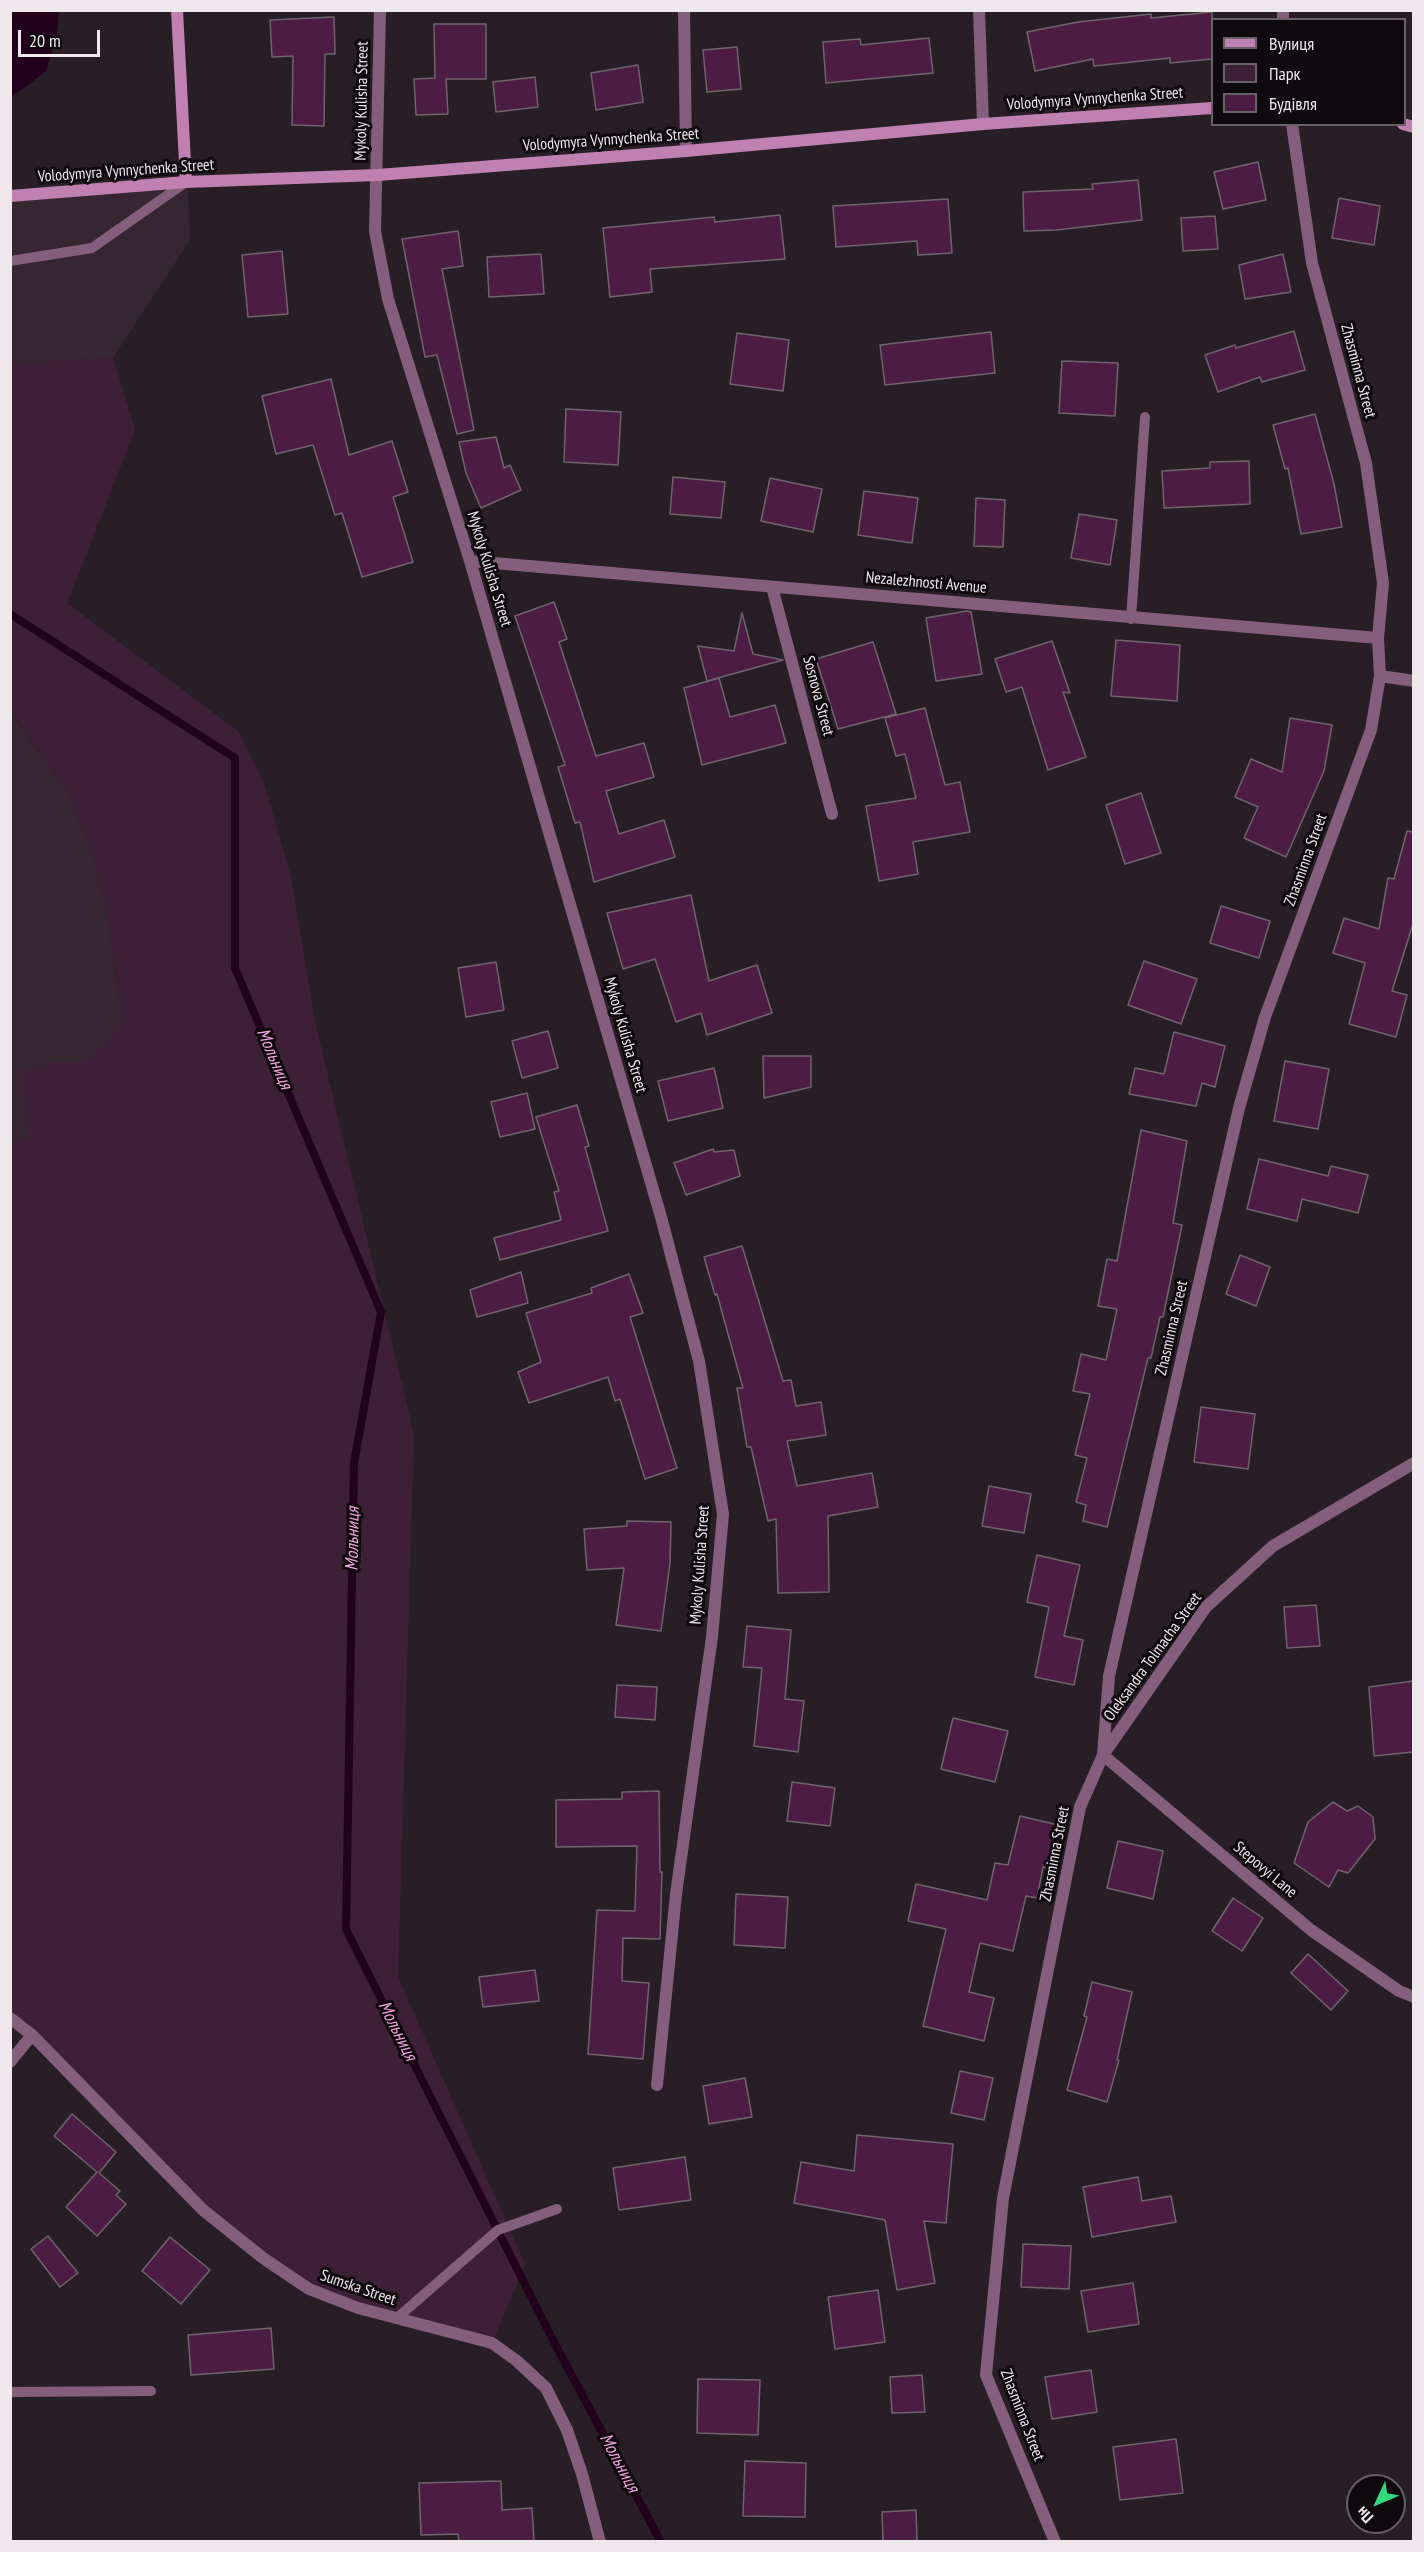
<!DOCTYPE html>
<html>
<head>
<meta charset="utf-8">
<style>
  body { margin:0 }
  #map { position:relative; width:1424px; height:2552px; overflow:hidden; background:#281f26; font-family:"PT Sans Narrow",sans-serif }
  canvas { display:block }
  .frame { position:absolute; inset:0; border:12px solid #eee7ec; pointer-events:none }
  .legend { position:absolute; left:1211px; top:18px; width:195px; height:108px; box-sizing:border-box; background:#0e0a0d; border:2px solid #686266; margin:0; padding:8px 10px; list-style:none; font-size:18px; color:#eee7ec }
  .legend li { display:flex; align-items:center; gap:12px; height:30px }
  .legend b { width:30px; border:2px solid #686266 }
  .north { position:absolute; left:1346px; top:2474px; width:60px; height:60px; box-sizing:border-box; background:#0e0a0d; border:2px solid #686266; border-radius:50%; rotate:226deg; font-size:16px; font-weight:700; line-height:24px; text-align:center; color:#eee7ec }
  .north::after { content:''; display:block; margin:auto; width:21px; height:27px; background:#30d882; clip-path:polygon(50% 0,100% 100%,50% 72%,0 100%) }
  .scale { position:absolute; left:18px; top:30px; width:82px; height:27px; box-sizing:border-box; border:3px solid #eee7ec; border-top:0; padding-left:8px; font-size:18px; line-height:21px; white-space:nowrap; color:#eee7ec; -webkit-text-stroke:4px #0e0a0d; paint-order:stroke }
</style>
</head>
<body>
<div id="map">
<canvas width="1424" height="2552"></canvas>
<div class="frame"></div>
<ul class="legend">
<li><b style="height:8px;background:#c080b2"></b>Вулиця</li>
<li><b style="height:16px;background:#3d2037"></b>Парк</li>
<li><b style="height:16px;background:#4c1c44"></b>Будівля</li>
</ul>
<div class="north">Пн</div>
<div class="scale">20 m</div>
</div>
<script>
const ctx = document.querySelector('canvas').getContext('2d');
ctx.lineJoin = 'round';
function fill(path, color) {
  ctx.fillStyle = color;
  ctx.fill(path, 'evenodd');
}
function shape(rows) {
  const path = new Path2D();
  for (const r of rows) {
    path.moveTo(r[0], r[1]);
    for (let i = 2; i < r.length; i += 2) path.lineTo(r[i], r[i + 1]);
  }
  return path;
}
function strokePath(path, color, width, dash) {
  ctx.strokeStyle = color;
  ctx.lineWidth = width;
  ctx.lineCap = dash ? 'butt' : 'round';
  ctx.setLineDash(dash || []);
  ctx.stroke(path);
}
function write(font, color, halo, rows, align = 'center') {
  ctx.font = font + ' "PT Sans Narrow",sans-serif';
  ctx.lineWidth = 6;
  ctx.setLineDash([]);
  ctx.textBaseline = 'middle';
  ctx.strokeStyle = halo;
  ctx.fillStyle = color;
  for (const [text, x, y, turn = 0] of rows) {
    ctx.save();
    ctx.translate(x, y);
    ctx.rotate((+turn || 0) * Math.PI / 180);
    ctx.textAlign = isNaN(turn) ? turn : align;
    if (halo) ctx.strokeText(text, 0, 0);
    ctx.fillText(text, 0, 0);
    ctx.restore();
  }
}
fill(shape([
  [188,185,190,240,113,358,11,363,11,195],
  [10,711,68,792,95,860,110,927,122,1024,86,1062,45,1062,28,1138,11,1141]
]), '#352631');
fill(shape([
  [113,358,135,430,67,603,238,731,264,783,291,877,316,1026,414,1435,398,1977,525,2264,492,2344,309,2290,203,2210,11,2017,11,1141,28,1138,20,1073,45,1062,86,1062,122,1024,110,927,95,860,68,792,11,711,11,363]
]), '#3d2037');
fill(shape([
  [10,11,59,11,57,34,46,71,11,98]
]), '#21011c');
strokePath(shape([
  [10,614,235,758,235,968,381,1312,354,1463,346,1929,556,2346,661,2542]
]), '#21011c', 8);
const building = shape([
  [1212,12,1212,59,1170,63,1170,58,1094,66,1093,59,1035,71,1027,32,1078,22,1151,14,1151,18,1212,12],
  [334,17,335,54,325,54,324,126,292,125,293,56,272,57,270,20,334,17],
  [434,24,486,24,486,79,446,79,448,114,416,115,414,79,435,78,434,24],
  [929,38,933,73,826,83,823,42,860,39,861,45,929,38],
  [737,47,741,89,707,92,703,50,737,47],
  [638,65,643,102,596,110,591,73,638,65],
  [535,77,538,107,496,112,493,82,535,77],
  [1258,162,1266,200,1223,209,1214,172,1258,162],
  [1138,180,1142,220,1057,230,1024,231,1023,192,1093,189,1092,184,1138,180],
  [1339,198,1380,206,1374,245,1332,238,1339,198],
  [948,199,952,253,918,255,917,241,836,247,833,206,948,199],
  [780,215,785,259,650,269,652,292,610,297,603,228,714,217,715,222,780,215],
  [1215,216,1218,249,1183,251,1181,218,1215,216],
  [458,231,463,266,442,269,474,430,457,434,437,355,425,357,402,239,458,231],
  [282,251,288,314,248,317,242,255,282,251],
  [541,254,544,294,489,297,487,257,541,254],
  [1283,254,1291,292,1245,299,1239,265,1283,254],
  [1294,331,1305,370,1262,382,1260,377,1218,392,1205,355,1235,345,1236,348,1294,331],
  [991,332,995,373,885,385,880,345,991,332],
  [737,333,789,340,783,391,730,384,737,333],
  [1062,361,1118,363,1115,416,1059,413,1062,361],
  [331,379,349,455,392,441,408,492,393,497,413,562,362,577,342,513,335,515,313,445,276,454,262,396,331,379],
  [566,409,621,412,618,465,564,462,566,409],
  [1315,414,1334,484,1342,527,1301,534,1288,468,1285,469,1273,425,1315,414],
  [496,437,504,468,510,465,521,490,481,508,466,473,459,442,496,437],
  [1249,461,1250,504,1164,508,1162,471,1210,468,1210,462,1249,461],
  [673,477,725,482,721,518,670,514,673,477],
  [770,478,822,489,813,532,761,521,770,478],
  [864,491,918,498,912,543,858,535,864,491],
  [976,498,1005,500,1003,547,974,546,976,498],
  [1079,514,1117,520,1110,565,1071,558,1079,514],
  [554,602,567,639,559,642,596,756,644,743,654,777,606,791,619,834,664,820,675,857,594,882,580,822,575,823,558,767,565,765,515,616,554,602],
  [967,611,971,612,982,674,936,681,926,618,967,611],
  [742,613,753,654,783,660,707,681,698,646,734,651,742,613],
  [1116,640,1180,645,1177,701,1111,696,1116,640],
  [1052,641,1070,693,1063,692,1086,757,1048,770,1022,687,1006,692,995,659,1052,641],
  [873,642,896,714,838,729,816,659,873,642],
  [719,678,730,717,775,705,786,743,702,765,684,688,719,678],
  [925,708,945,785,960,782,970,832,913,842,918,874,879,881,866,806,916,798,905,754,896,756,885,718,925,708],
  [1290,718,1332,725,1324,771,1286,857,1244,838,1258,807,1235,797,1251,759,1282,772,1290,718],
  [1141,793,1161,853,1125,864,1106,805,1141,793],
  [1407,831,1413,832,1413,924,1392,991,1407,995,1396,1037,1349,1024,1365,963,1333,953,1344,918,1379,929,1388,878,1394,879,1407,831],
  [691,895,709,981,757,965,772,1013,707,1035,701,1013,676,1022,655,959,623,969,607,913,691,895],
  [1221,906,1270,921,1259,958,1210,943,1221,906],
  [1144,961,1197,979,1181,1024,1128,1005,1144,961],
  [496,962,504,1010,466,1017,458,968,496,962],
  [548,1031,558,1068,522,1078,512,1041,548,1031],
  [1174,1032,1225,1046,1215,1087,1202,1083,1196,1106,1129,1094,1135,1068,1164,1074,1174,1032],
  [763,1056,811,1056,811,1087,764,1098,763,1056],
  [1285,1061,1329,1069,1318,1129,1274,1121,1285,1061],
  [714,1068,723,1108,668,1121,658,1081,714,1068],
  [527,1093,535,1129,500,1137,491,1102,527,1093],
  [577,1105,589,1146,585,1147,608,1231,500,1260,494,1238,561,1220,554,1192,559,1191,536,1117,577,1105],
  [1141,1130,1187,1141,1173,1223,1182,1225,1163,1317,1160,1317,1151,1358,1148,1358,1107,1527,1083,1521,1086,1505,1076,1502,1087,1458,1075,1455,1090,1394,1073,1391,1081,1354,1106,1360,1117,1309,1098,1306,1107,1259,1117,1261,1141,1130],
  [713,1149,714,1152,734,1150,740,1176,686,1195,674,1163,713,1149],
  [1259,1159,1328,1176,1331,1166,1368,1175,1358,1213,1302,1199,1297,1221,1247,1209,1259,1159],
  [742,1246,783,1381,791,1380,796,1406,821,1402,826,1435,787,1441,797,1486,872,1473,878,1507,828,1516,829,1592,778,1593,776,1519,768,1521,751,1447,747,1447,737,1388,743,1388,717,1294,715,1295,704,1257,742,1246],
  [1240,1255,1270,1267,1256,1306,1226,1294,1240,1255],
  [521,1272,528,1303,477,1317,470,1290,521,1272],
  [629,1274,643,1313,630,1317,677,1468,645,1479,620,1399,615,1401,608,1377,529,1403,518,1372,541,1362,526,1313,592,1293,591,1288,629,1274],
  [1201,1407,1255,1414,1248,1469,1194,1462,1201,1407],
  [989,1486,1031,1494,1024,1533,982,1526,989,1486],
  [627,1521,671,1522,670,1563,661,1631,616,1625,624,1568,587,1570,584,1529,627,1526,627,1521],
  [1037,1555,1080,1565,1064,1636,1083,1640,1074,1685,1035,1677,1049,1607,1027,1602,1037,1555],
  [1316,1605,1320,1646,1287,1648,1284,1607,1316,1605],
  [747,1626,791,1630,785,1699,804,1701,798,1752,754,1746,762,1668,743,1667,747,1626],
  [1413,1681,1413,1752,1374,1756,1369,1687,1413,1681],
  [617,1685,657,1687,655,1720,615,1717,617,1685],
  [953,1718,1008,1731,995,1782,941,1769,953,1718],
  [792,1782,835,1788,830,1826,787,1821,792,1782],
  [659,1791,660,1872,662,1872,660,1939,623,1938,622,1981,649,1983,643,2059,588,2054,597,1910,635,1911,637,1846,556,1847,556,1800,622,1799,622,1792,659,1791],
  [1333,1802,1347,1811,1358,1806,1373,1817,1375,1839,1348,1873,1338,1870,1329,1887,1294,1863,1308,1822,1333,1802],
  [1020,1816,1063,1826,1052,1869,1043,1867,1037,1898,1026,1896,1013,1951,980,1943,969,1992,994,1998,984,2041,923,2026,946,1929,908,1921,916,1884,987,1900,995,1863,1008,1865,1020,1816],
  [1118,1841,1163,1851,1153,1899,1107,1888,1118,1841],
  [736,1894,788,1897,785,1948,734,1945,736,1894],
  [1233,1898,1263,1918,1242,1951,1212,1931,1233,1898],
  [1308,1954,1348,1991,1331,2010,1291,1973,1308,1954],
  [535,1970,539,2001,483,2007,479,1977,535,1970],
  [1092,1982,1132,1992,1117,2060,1119,2060,1107,2102,1067,2090,1087,2017,1084,2016,1092,1982],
  [960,2071,993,2078,984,2120,951,2113,960,2071],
  [745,2078,752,2117,709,2124,703,2086,745,2078],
  [72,2114,116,2152,99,2173,120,2191,116,2195,126,2204,97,2236,66,2207,97,2172,54,2136,72,2114],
  [857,2135,953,2144,946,2223,924,2221,935,2283,897,2290,885,2220,794,2203,801,2162,854,2171,857,2135],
  [685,2157,691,2200,619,2210,613,2168,685,2157],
  [1138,2177,1142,2201,1171,2196,1176,2222,1092,2237,1083,2187,1138,2177],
  [48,2236,78,2273,60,2287,31,2249,48,2236],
  [170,2237,210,2270,181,2304,142,2271,170,2237],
  [1023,2244,1071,2246,1069,2289,1021,2287,1023,2244],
  [1133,2283,1139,2324,1088,2332,1081,2291,1133,2283],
  [878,2290,885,2342,835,2349,828,2297,878,2290],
  [271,2328,274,2369,191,2375,188,2335,271,2328],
  [1091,2370,1097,2412,1052,2419,1045,2377,1091,2370],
  [922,2375,925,2412,892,2413,890,2377,922,2375],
  [698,2379,760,2380,758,2435,697,2433,698,2379],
  [1176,2439,1183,2493,1120,2500,1113,2447,1176,2439],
  [745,2461,806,2463,805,2517,743,2516,745,2461],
  [501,2481,502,2510,532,2508,534,2541,459,2541,458,2534,421,2535,419,2483,501,2481],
  [916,2510,917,2541,883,2541,882,2512,916,2510]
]);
fill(building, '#4c1c44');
strokePath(building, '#6f646c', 1.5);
strokePath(shape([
  [10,261,92,248,186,182],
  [1131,619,1145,417],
  [397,2318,498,2230,557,2209],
  [10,2392,151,2391]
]), '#865e7d', 10);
strokePath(shape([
  [380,10,375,231,388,299,470,561,661,1217,699,1361,723,1514,712,1637,676,1894,657,2085],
  [684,10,686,151],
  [979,10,983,124],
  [1283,10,1283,20],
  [470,561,1378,638],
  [772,587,832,814],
  [1380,676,1414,681],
  [1414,1463,1273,1546,1206,1607,1103,1755,1311,1930,1399,1991,1414,1997],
  [10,2018,32,2035,203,2210,263,2258,309,2289,358,2308,492,2343,517,2361,546,2388,567,2430,582,2474,600,2542],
  [10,2062,32,2035],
  [1055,2542,986,2375,1003,2198,1080,1807,1103,1755,1109,1676,1239,1108,1265,1017,1371,730,1380,676,1378,638,1383,583,1366,463,1312,263,1292,124]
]), '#865e7d', 12);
strokePath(shape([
  [177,10,186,182],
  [1403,124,1414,127],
  [10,196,186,182,378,175,686,151,983,124,1212,108]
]), '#c080b2', 12);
write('16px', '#eee7ec', '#0e0a0d', [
  ["Volodymyra Vynnychenka Street",1095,99,-4],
  ["Mykoly Kulisha Street",362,101,-89],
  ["Volodymyra Vynnychenka Street",611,140,-4],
  ["Volodymyra Vynnychenka Street",126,171,-4],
  ["Zhasminna Street",1358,371,75],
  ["Mykoly Kulisha Street",489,569,73],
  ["Nezalezhnosti Avenue",926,583,5],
  ["Sosnova Street",818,696,75],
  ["Zhasminna Street",1306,860,-70],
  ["Mykoly Kulisha Street",625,1035,74],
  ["Zhasminna Street",1172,1328,-77],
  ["Mykoly Kulisha Street",700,1565,-86],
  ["Oleksandra Tolmacha Street",1153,1657,-54],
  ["Zhasminna Street",1055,1854,-79],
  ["Stepovyi Lane",1265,1870,40],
  ["Sumska Street",358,2288,19],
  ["Zhasminna Street",1022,2415,69]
]);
write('italic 18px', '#f1a2df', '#0e0a0d', [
  ["Мольниця",274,1059,67],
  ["Мольниця",353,1539,-89],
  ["Мольниця",397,2031,63],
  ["Мольниця",619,2463,62]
]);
</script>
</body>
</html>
